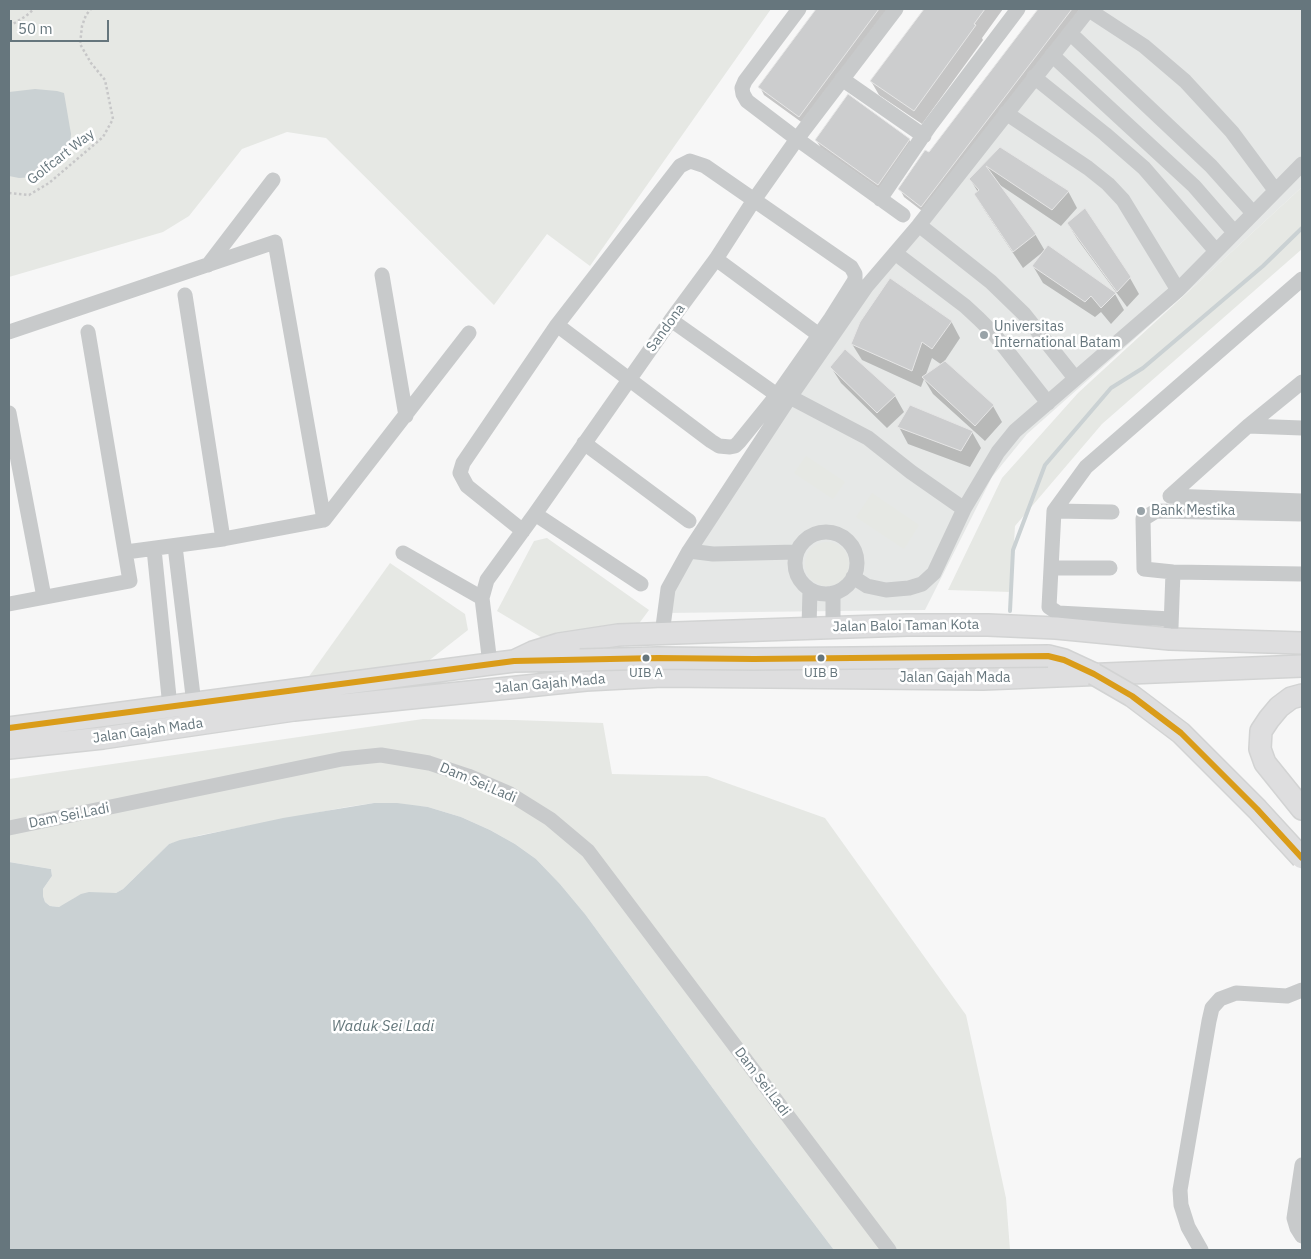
<!DOCTYPE html>
<html>
<head>
<meta charset="utf-8">
<style>
  body { margin:0 }
  #map { position:relative; width:1311px; height:1259px; overflow:hidden; background:#f7f7f7; font-family:"IBM Plex Sans",sans-serif }
  canvas { display:block }
  .frame { position:absolute; inset:0; border:10px solid #66767d; pointer-events:none }
  .scale { position:absolute; left:10px; top:20px; width:99px; height:22px; box-sizing:border-box; border:2px solid #66767d; border-top:0; padding-left:6px; font-size:15px; line-height:18px; white-space:nowrap; color:#66767d; -webkit-text-stroke:4px #fff; paint-order:stroke }
</style>
</head>
<body>
<div id="map">
<canvas width="1311" height="1259"></canvas>
<div class="frame"></div>
<div class="scale">50 m</div>
</div>
<script>
const ctx = document.querySelector('canvas').getContext('2d');
ctx.lineJoin = 'round';
function fill(path, color) {
  ctx.fillStyle = color;
  ctx.fill(path, 'evenodd');
}
function shape(rows) {
  const path = new Path2D();
  for (const r of rows) {
    if (r.length === 3) {
      path.moveTo(r[0] + r[2], r[1]);
      path.arc(r[0], r[1], r[2], 0, 2 * Math.PI);
      continue;
    }
    path.moveTo(r[0], r[1]);
    for (let i = 2; i < r.length; i += 2) path.lineTo(r[i], r[i + 1]);
  }
  return path;
}
function strokePath(path, color, width, dash) {
  ctx.strokeStyle = color;
  ctx.lineWidth = width;
  ctx.lineCap = dash ? 'butt' : 'round';
  ctx.setLineDash(dash || []);
  ctx.stroke(path);
}
function write(font, color, halo, rows, align = 'center') {
  ctx.font = font + ' "IBM Plex Sans",sans-serif';
  ctx.lineWidth = 5;
  ctx.setLineDash([]);
  ctx.textBaseline = 'middle';
  ctx.strokeStyle = halo;
  ctx.fillStyle = color;
  for (const [text, x, y, turn = 0] of rows) {
    ctx.save();
    ctx.translate(x, y);
    ctx.rotate((+turn || 0) * Math.PI / 180);
    ctx.textAlign = isNaN(turn) ? turn : align;
    if (halo) ctx.strokeText(text, 0, 0);
    ctx.fillText(text, 0, 0);
    ctx.restore();
  }
}
fill(shape([
  [1081,9,1302,9,1302,187,1201,280,1027,434,992,477,925,610,664,613,667,583,803,372]
]), '#e6e8e7');
fill(shape([
  [9,9,771,9,590,266,547,234,494,305,326,138,287,132,242,149,189,216,163,232,9,277],
  [1302,187,1302,249,1102,424,1015,526,1011,592,948,590,1002,478,1078,393],
  [806,456,845,482,833,499,794,473],
  [872,493,919,525,904,549,856,517],
  [547,538,649,610,635,629,544,639,497,611,534,541],
  [827,564,22],
  [390,563,465,614,468,630,422,666,305,682],
  [423,719,514,720,603,723,612,774,707,776,825,818,966,1015,1006,1198,1010,1250,834,1250,753,1143,585,914,560,884,536,859,515,844,490,830,461,817,428,807,374,803,347,807,201,835,169,844,123,889,116,893,76,897,67,904,59,907,50,906,45,902,43,896,43,889,52,876,51,869,9,862,9,779]
]), '#e6e8e4');
fill(shape([
  [35,89,57,91,64,93,71,134,70,145,58,164,49,172,34,177,19,178,9,176,9,92],
  [374,803,397,803,428,807,461,817,490,830,515,844,536,859,560,884,585,914,753,1143,834,1250,9,1250,9,862,51,869,52,876,43,889,43,896,45,902,50,906,59,907,81,894,89,892,116,893,123,889,169,844,180,840,283,818]
]), '#cad1d3');
fill(shape([
  [818,9,889,9,804,124,764,95,760,87],
  [925,9,1003,9,982,38,983,40,922,124,879,95,871,81],
  [1039,9,1080,9,926,214,904,197,900,189,929,154],
  [909,139,913,147,883,192,821,148,816,140],
  [1000,149,1068,191,1077,208,1061,226,997,183,1035,234,1045,251,1115,294,1124,310,1111,324,1101,312,1095,317,1043,283,1033,266,1044,251,1023,268,985,211,975,195,978,192,970,179],
  [1068,224,1130,278,1139,294,1127,307,1078,240],
  [951,321,960,338,944,362,993,406,1002,422,985,441,933,394,924,379,921,387,862,360,852,344],
  [932,358,942,365,925,377],
  [831,367,895,396,904,412,887,428,841,383],
  [899,427,972,432,981,448,970,467,908,444]
]), '#0003');
strokePath(shape([
  [1010,611,1013,550,1045,465,1111,388,1143,368,1263,266,1302,228]
]), '#cad1d3', 4);
const building = shape([
  [816,9,879,9,799,117,758,87,816,9],
  [924,9,985,9,974,24,976,25,914,111,870,81,924,9],
  [1038,9,1072,9,921,207,898,189,925,150,929,152,1038,9],
  [848,94,910,139,878,185,815,140,848,94],
  [1000,147,1069,191,1052,210,986,166,1036,234,1013,252,974,194,979,190,969,179,1000,147],
  [1085,208,1131,277,1117,292,1067,223,1085,208],
  [1048,245,1116,293,1101,308,1091,296,1085,302,1032,266,1048,245],
  [890,278,952,321,932,349,922,342,912,371,851,344,860,322,890,278],
  [845,349,896,395,877,413,830,367,845,349],
  [945,361,994,405,975,426,922,377,945,361],
  [910,405,973,431,961,451,897,427,910,405]
]);
fill(building, '#cccdce');
strokePath(building, '#e6e6e6', 1);
const highway = shape([
  [1048,656,1064,660,1092,673],
  [514,661,533,652,559,644,618,635,907,625,988,625,1056,628,1170,639,1302,643],
  [1302,695,1291,698,1279,707,1269,719,1261,731,1260,749,1265,763,1302,809],
  [9,728,490,664,514,661,580,660],
  [9,748,103,738,294,710,586,680,662,676,983,679,1302,666]
]);
strokePath(highway, '#d2d3d3', 24);
strokePath(shape([
  [9,25,13,24,26,16,34,9],
  [9,193,29,195,49,183,103,137,113,119,105,80,91,63,80,44,82,26,86,15,91,9]
]), '#c7c7c8', 2.5, [2.5, 2.5]);
strokePath(shape([
  [799,9,745,81,742,88,743,94,747,101,797,139,903,215],
  [1089,10,1144,46,1185,81,1232,132,1275,190],
  [1070,33,1211,166,1253,213],
  [1052,55,1194,186,1234,232],
  [1034,77,1105,134,1144,168,1216,251],
  [842,79,924,136],
  [1006,113,1088,168,1108,184,1123,200,1178,290],
  [880,199,929,127,1018,9],
  [919,225,991,282,1024,314,1075,378],
  [895,253,965,306,979,319,994,334,1048,403],
  [716,259,819,335],
  [208,265,273,180],
  [382,275,406,416],
  [185,295,223,539],
  [671,320,777,395],
  [9,332,275,242,324,520],
  [790,397,868,438,911,472,964,509],
  [9,413,44,597],
  [1248,426,1302,428],
  [584,443,689,521],
  [1170,496,1248,426,1302,382],
  [1170,496,1302,501],
  [1054,511,1112,512],
  [535,514,641,584],
  [1302,514,1156,511,1143,519,1144,569,1173,572,1302,574],
  [523,531,467,486,460,473,463,463,557,325,680,166,690,161,705,166,845,263,851,267,855,274,855,280,831,318,777,395,739,442,735,446,730,447,719,446,711,441,557,325],
  [826,563,31],
  [175,546,194,704],
  [154,549,170,707],
  [126,552,223,539,324,520,469,333],
  [796,552,713,554,689,551,790,397,866,287,919,225,1089,9],
  [403,553,482,598],
  [1051,568,1110,568],
  [853,577,867,586,886,590,909,588,922,584,934,573,964,509,998,452,1015,431,1178,290,1302,164],
  [9,604,130,581,88,332],
  [1171,619,1058,613,1049,607,1054,511,1086,467,1302,279],
  [809,627,810,590],
  [833,627,833,593],
  [1171,627,1173,572],
  [662,634,668,589,689,551],
  [490,664,482,598,487,580,535,514,671,320,716,259,754,200,797,139,896,9],
  [9,828,342,759,381,755,429,763,468,776,510,794,550,819,588,851,889,1250],
  [1302,1165,1294,1218,1297,1228,1302,1236],
  [1201,1250,1188,1227,1181,1205,1180,1190,1209,1021,1212,1008,1220,999,1236,993,1287,996,1302,990]
]), '#c8cacb', 15);
strokePath(highway, '#dededf', 21);
const highwayBridge = shape([
  [580,660,658,658,754,659,1048,656],
  [1094,674,1132,696,1181,733,1257,809,1302,858]
]);
strokePath(highwayBridge, '#d2d3d3', 24, []);
strokePath(highwayBridge, '#dededf', 21);
strokePath(shape([
  [9,728,514,661,658,658,754,659,1048,656,1064,660,1094,674,1132,696,1181,733,1257,809,1302,858]
]), '#da9c19', 6);
for (const [x, y, r, color] of [
  [984,335,5,"#99a3a8"],
  [1141,511,5,"#99a3a8"],
  [646,658,4.5,"#66767d"],
  [821,658,4.5,"#66767d"]
]) {
  const dot = new Path2D();
  dot.arc(x, y, r, 0, 2 * Math.PI);
  ctx.fillStyle = color;
  ctx.fill(dot);
  strokePath(dot, '#fff', 2);
}
write('13px', '#66767d', '#fff', [
  ["UIB A",646,673],
  ["UIB B",821,673]
]);
write('14px', '#66767d', '#fff', [
  ["Golfcart Way",61,157,-38],
  ["Sandona",666,328,-54],
  ["Jalan Baloi Taman Kota",906,626,-1],
  ["Jalan Gajah Mada",955,678],
  ["Jalan Gajah Mada",550,684,-5],
  ["Jalan Gajah Mada",148,731,-8],
  ["Dam Sei.Ladi",478,783,23],
  ["Dam Sei.Ladi",69,816,-11],
  ["Dam Sei.Ladi",762,1082,53]
]);
write('14px', '#66767d', '#fff', [
  ["Universitas",994,327],
  ["International Batam",994,343],
  ["Bank Mestika",1151,511]
], 'left');
write('italic 15px', '#617478', '#fff', [
  ["Waduk Sei Ladi",383,1027]
]);
</script>
</body>
</html>
